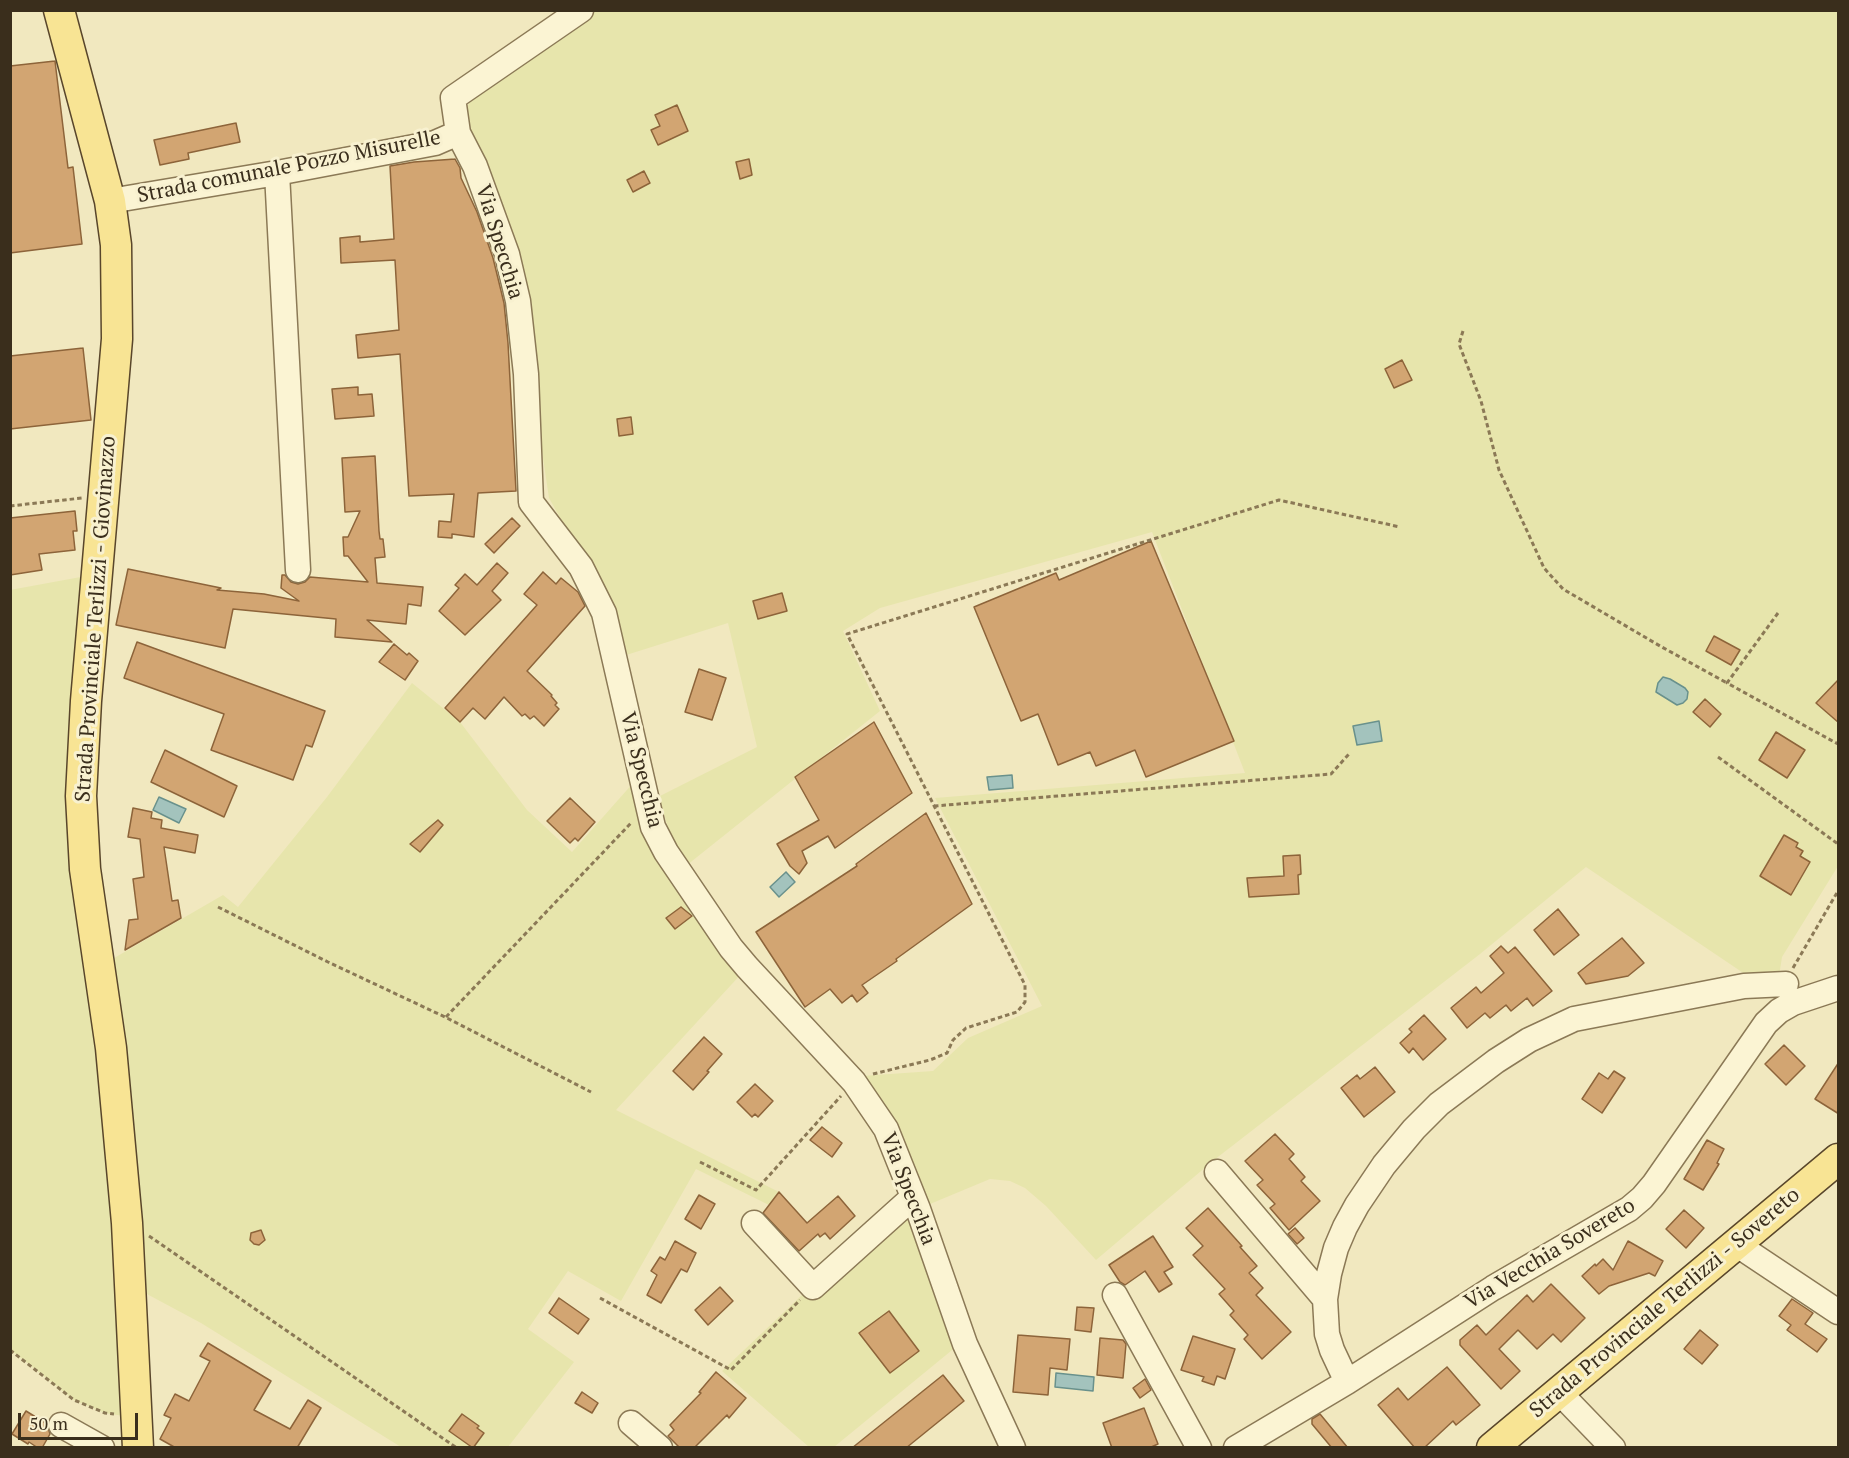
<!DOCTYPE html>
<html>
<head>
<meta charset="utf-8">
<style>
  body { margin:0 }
  #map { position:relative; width:1849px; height:1458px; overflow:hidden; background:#f1e8bf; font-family:"PT Serif",serif }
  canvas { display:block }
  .frame { position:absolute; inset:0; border:12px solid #3a2e1c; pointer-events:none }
  .scale { position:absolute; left:18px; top:1413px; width:120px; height:27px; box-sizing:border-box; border:3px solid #3a2e1c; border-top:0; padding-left:8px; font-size:18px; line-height:21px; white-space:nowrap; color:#3a2e1c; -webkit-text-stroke:4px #f8f1d0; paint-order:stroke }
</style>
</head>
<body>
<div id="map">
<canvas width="1849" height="1458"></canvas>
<div class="frame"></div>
<div class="scale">50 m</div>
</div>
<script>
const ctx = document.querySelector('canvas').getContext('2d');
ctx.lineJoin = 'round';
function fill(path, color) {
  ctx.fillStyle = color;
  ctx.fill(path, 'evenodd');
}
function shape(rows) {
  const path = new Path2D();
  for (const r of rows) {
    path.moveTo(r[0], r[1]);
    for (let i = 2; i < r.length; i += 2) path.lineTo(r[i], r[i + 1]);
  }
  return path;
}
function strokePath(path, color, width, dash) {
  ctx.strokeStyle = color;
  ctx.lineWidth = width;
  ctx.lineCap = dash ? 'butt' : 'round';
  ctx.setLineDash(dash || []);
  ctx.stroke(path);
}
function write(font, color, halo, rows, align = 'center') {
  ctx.font = font + ' "PT Serif",serif';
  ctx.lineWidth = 6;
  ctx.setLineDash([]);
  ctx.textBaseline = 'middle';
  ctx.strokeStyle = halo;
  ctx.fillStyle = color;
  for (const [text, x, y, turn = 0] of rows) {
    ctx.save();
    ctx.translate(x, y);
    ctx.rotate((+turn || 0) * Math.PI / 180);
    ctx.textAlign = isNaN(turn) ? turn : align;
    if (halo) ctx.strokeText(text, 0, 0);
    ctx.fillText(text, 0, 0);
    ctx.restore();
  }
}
fill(shape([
  [590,11,1838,11,1838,866,1782,957,1776,995,1586,867,1480,954,1214,1160,1096,1260,1046,1206,1025,1188,1010,1181,990,1179,918,1209,909,1152,862,1076,933,1071,968,1038,1042,1006,935,798,1245,773,1152,532,880,608,843,631,880,711,682,869,658,797,757,747,728,623,623,656,615,616,549,498,540,438,529,303,485,158,462,117,476,90],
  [97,574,86,701,136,1418,105,1413,74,1400,11,1350,10,590],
  [412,683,460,722,527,810,572,852,634,782,743,972,616,1110,779,1192,769,1205,696,1169,621,1301,568,1271,528,1329,574,1362,508,1447,401,1447,201,1323,145,1293,109,961,223,895,238,907,327,797],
  [902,1200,957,1346,834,1447,809,1447,722,1371]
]), '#e7e5ac');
const water = shape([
  [1663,677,1670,679,1685,688,1688,692,1687,699,1683,703,1677,705,1656,692,1658,683,1663,677],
  [1379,721,1382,741,1357,745,1353,726,1379,721],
  [1012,775,1013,788,989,790,987,777,1012,775],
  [159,797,186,809,179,823,153,810,159,797],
  [786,872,795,882,779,897,770,887,786,872],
  [1056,1373,1094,1377,1093,1391,1055,1387,1056,1373]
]);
fill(water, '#a3c3bd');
strokePath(water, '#69918c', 1.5);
const building = shape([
  [55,61,68,168,73,167,82,244,10,253,10,66,55,61],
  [677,105,688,131,658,145,651,130,660,126,655,115,677,105],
  [236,123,240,142,188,153,189,159,160,165,154,140,236,123],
  [455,159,460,168,461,178,477,212,493,258,504,303,508,343,516,491,478,493,474,537,452,534,452,538,438,537,439,521,451,522,454,494,409,496,400,354,358,358,356,335,399,330,395,260,341,263,340,238,360,236,360,242,394,239,390,166,414,162,455,159],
  [749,159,752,175,740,179,736,162,749,159],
  [644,171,650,183,633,192,627,180,644,171],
  [83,348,91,420,10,429,10,356,83,348],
  [1402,360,1412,380,1394,388,1385,369,1402,360],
  [358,387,358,395,372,394,374,416,335,419,332,389,358,387],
  [631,417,633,434,619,436,617,419,631,417],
  [375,456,379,531,380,539,383,539,385,557,375,558,377,583,423,587,421,606,408,604,406,624,367,620,392,642,335,637,336,619,233,609,225,648,116,625,128,569,221,588,217,590,264,594,299,601,281,588,282,575,285,575,291,582,298,584,305,582,310,577,368,582,348,556,344,556,343,537,348,537,360,511,345,512,342,458,375,456],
  [75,511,77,531,73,531,75,550,39,554,42,570,10,575,10,518,75,511],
  [512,518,520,526,494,553,485,544,512,518],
  [1151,541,1234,741,1146,777,1135,750,1096,766,1090,752,1058,765,1038,714,1021,721,974,607,1056,573,1059,580,1151,541],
  [497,563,508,573,492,591,501,600,465,635,439,611,459,588,455,585,465,574,477,585,497,563],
  [543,572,556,584,561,578,578,592,585,606,527,671,552,695,551,696,557,703,555,705,559,709,544,726,534,716,530,719,525,714,522,716,504,697,485,719,473,708,460,722,445,708,537,605,524,594,543,572],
  [782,593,787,611,758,619,753,601,782,593],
  [1714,636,1740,650,1731,665,1706,651,1714,636],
  [137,642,325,711,312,747,306,745,293,780,211,750,224,714,124,678,137,642],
  [394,644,407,655,409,653,418,661,405,680,379,662,394,644],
  [699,669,726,678,712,720,685,712,699,669],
  [1839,679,1839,723,1816,703,1839,679],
  [1705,699,1721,714,1710,727,1693,712,1705,699],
  [874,722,912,793,835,848,828,836,802,851,807,863,799,874,790,866,777,844,819,820,795,777,874,722],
  [1776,732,1805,750,1787,778,1759,760,1776,732],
  [165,750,237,786,224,817,151,782,165,750],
  [570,798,595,822,578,841,575,838,570,843,547,821,570,798],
  [133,808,152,812,151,818,162,820,161,828,198,835,195,853,164,847,172,901,178,900,181,918,125,950,129,920,138,919,133,879,144,877,140,839,128,837,133,808],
  [926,813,972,904,896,959,897,961,862,985,868,993,857,1002,852,995,842,1003,830,989,805,1007,756,932,857,866,856,864,926,813],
  [438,820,443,825,420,852,410,844,438,820],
  [1784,835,1798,843,1796,847,1803,851,1800,856,1810,862,1791,895,1760,876,1784,835],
  [1300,855,1301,874,1298,875,1299,894,1249,897,1247,878,1284,876,1283,856,1300,855],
  [681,907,692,916,675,929,666,918,681,907],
  [1558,909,1579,935,1554,955,1534,930,1558,909],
  [1622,938,1644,963,1628,976,1586,984,1578,973,1622,938],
  [1501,946,1508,953,1515,947,1552,991,1533,1006,1527,998,1511,1011,1506,1005,1490,1018,1485,1013,1467,1028,1451,1008,1476,987,1481,993,1504,973,1490,956,1501,946],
  [1424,1015,1446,1039,1423,1060,1413,1048,1409,1053,1400,1043,1412,1032,1409,1029,1424,1015],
  [704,1037,722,1054,707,1071,709,1072,693,1090,673,1071,704,1037],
  [1784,1045,1805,1066,1786,1085,1765,1064,1784,1045],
  [1839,1062,1839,1114,1815,1099,1839,1062],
  [1375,1067,1395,1092,1364,1117,1341,1088,1357,1075,1360,1079,1375,1067],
  [1614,1071,1625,1078,1602,1113,1582,1099,1599,1073,1608,1079,1614,1071],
  [755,1084,773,1101,758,1117,755,1114,752,1117,737,1102,755,1084],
  [822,1127,842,1143,832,1157,810,1140,822,1127],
  [1275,1134,1294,1154,1289,1159,1305,1177,1301,1181,1320,1201,1289,1230,1270,1208,1275,1204,1257,1185,1263,1180,1245,1161,1275,1134],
  [1707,1140,1724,1149,1717,1163,1719,1164,1703,1190,1684,1179,1707,1140],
  [779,1192,807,1223,838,1196,855,1216,830,1239,825,1233,820,1237,818,1234,799,1251,763,1213,779,1192],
  [699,1195,715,1204,701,1229,685,1219,699,1195],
  [1208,1208,1242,1246,1240,1247,1257,1266,1249,1273,1263,1288,1256,1295,1291,1332,1262,1359,1244,1339,1248,1335,1230,1315,1234,1311,1219,1294,1225,1289,1193,1255,1203,1246,1186,1228,1208,1208],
  [1684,1210,1704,1228,1686,1248,1666,1229,1684,1210],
  [1295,1228,1304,1238,1297,1244,1288,1234,1295,1228],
  [261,1230,265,1240,259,1245,254,1244,250,1240,251,1233,261,1230],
  [1153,1236,1173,1267,1164,1272,1172,1284,1159,1292,1145,1271,1125,1285,1120,1282,1109,1265,1153,1236],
  [675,1241,696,1253,687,1272,681,1269,661,1303,647,1295,657,1275,651,1271,660,1257,665,1260,675,1241],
  [1628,1241,1663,1261,1655,1276,1649,1273,1609,1286,1599,1294,1582,1276,1595,1264,1596,1266,1603,1259,1613,1270,1628,1241],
  [1551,1284,1585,1318,1561,1342,1553,1334,1537,1349,1518,1330,1499,1349,1520,1371,1501,1389,1460,1345,1460,1340,1477,1325,1486,1335,1527,1295,1533,1302,1551,1284],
  [720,1287,733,1301,708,1325,695,1310,720,1287],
  [559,1298,589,1319,578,1334,549,1313,559,1298],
  [1792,1299,1813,1313,1805,1324,1827,1339,1817,1352,1787,1330,1791,1325,1779,1316,1792,1299],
  [1077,1307,1094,1308,1091,1332,1075,1330,1077,1307],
  [889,1311,919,1351,890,1373,859,1333,889,1311],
  [1700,1330,1718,1345,1702,1364,1684,1349,1700,1330],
  [1018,1335,1070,1339,1067,1370,1050,1368,1048,1395,1013,1392,1018,1335],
  [1193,1336,1235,1349,1225,1379,1217,1376,1214,1385,1202,1381,1204,1377,1181,1370,1193,1336],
  [1100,1338,1123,1340,1126,1344,1123,1378,1097,1375,1100,1338],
  [208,1343,271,1381,254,1410,290,1429,308,1400,321,1408,297,1448,176,1448,160,1439,171,1418,164,1415,175,1394,189,1401,210,1361,200,1356,208,1343],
  [1447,1367,1480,1405,1456,1425,1453,1421,1424,1448,1415,1448,1378,1405,1398,1388,1408,1400,1447,1367],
  [716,1372,746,1398,729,1418,727,1415,694,1448,680,1448,668,1436,674,1430,670,1425,701,1393,699,1392,716,1372],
  [943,1375,964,1401,906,1448,852,1448,943,1375],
  [1145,1379,1151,1390,1140,1398,1133,1388,1145,1379],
  [582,1392,598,1403,592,1413,575,1403,582,1392],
  [1144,1408,1158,1444,1149,1448,1112,1448,1103,1423,1144,1408],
  [26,1411,47,1424,50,1434,42,1448,38,1448,29,1442,28,1444,12,1434,26,1411],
  [462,1414,479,1426,477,1428,484,1433,473,1448,449,1431,462,1414],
  [1320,1414,1348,1448,1332,1448,1312,1424,1312,1419,1320,1414]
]);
fill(building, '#d2a572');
strokePath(building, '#8d643a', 1.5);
const minor = shape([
  [458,133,475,166,507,254,518,301,526,374,531,502,581,567,604,613,653,827,666,852,731,948,747,967,854,1082,886,1129,918,1209,965,1344,1013,1448],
  [277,173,298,570],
  [110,201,277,173,435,143,458,133,453,98,581,10],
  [1217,1172,1325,1299],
  [754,1223,813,1287,912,1198],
  [1736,1244,1838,1312],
  [1115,1295,1199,1448],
  [1347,1382,1332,1350,1327,1334,1325,1299,1329,1274,1336,1248,1345,1227,1357,1205,1384,1165,1414,1129,1439,1104,1496,1061,1529,1040,1574,1019,1744,986,1786,984],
  [1559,1392,1613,1448],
  [631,1423,660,1448],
  [61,1425,102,1448],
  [1236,1448,1347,1382,1493,1288,1629,1209,1642,1198,1654,1184,1766,1023,1779,1011,1793,1003,1838,988]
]);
const major = shape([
  [59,10,110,201,116,245,117,339,86,701,81,796,85,869,111,1048,127,1223,138,1448],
  [1492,1448,1838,1159]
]);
strokePath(minor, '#8b7956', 27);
strokePath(major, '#59462b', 33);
strokePath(shape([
  [1463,331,1459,344,1481,401,1499,470,1544,568,1563,589,1660,646,1727,683],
  [10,506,82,498],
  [1778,613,1727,683,1838,744],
  [1718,757,1838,844],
  [934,806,1331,774,1349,754],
  [218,907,328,962,445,1017,591,1092],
  [1793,968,1838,891],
  [446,1017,632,822],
  [873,1074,930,1060,947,1053,953,1040,966,1028,1017,1012,1025,1002,1025,985,847,634,1279,500,1400,527],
  [700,1162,756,1190,841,1096],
  [149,1236,457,1448],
  [600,1298,731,1370,800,1300],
  [10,1350,74,1400,105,1413,114,1414]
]), '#8b7956', 3, [4.5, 3]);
strokePath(minor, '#fbf4d3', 24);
strokePath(major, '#f8e494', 30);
write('21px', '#3a2e1c', '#f8f1d0', [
  ["Strada comunale Pozzo Misurelle",289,167,-11],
  ["Via Specchia",499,242,73],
  ["Strada Provinciale Terlizzi - Giovinazzo",96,619,-86],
  ["Via Specchia",641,770,76],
  ["Via Specchia",908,1189,69],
  ["Via Vecchia Sovereto",1550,1254,-31],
  ["Strada Provinciale Terlizzi - Sovereto",1665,1303,-40]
]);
</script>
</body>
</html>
